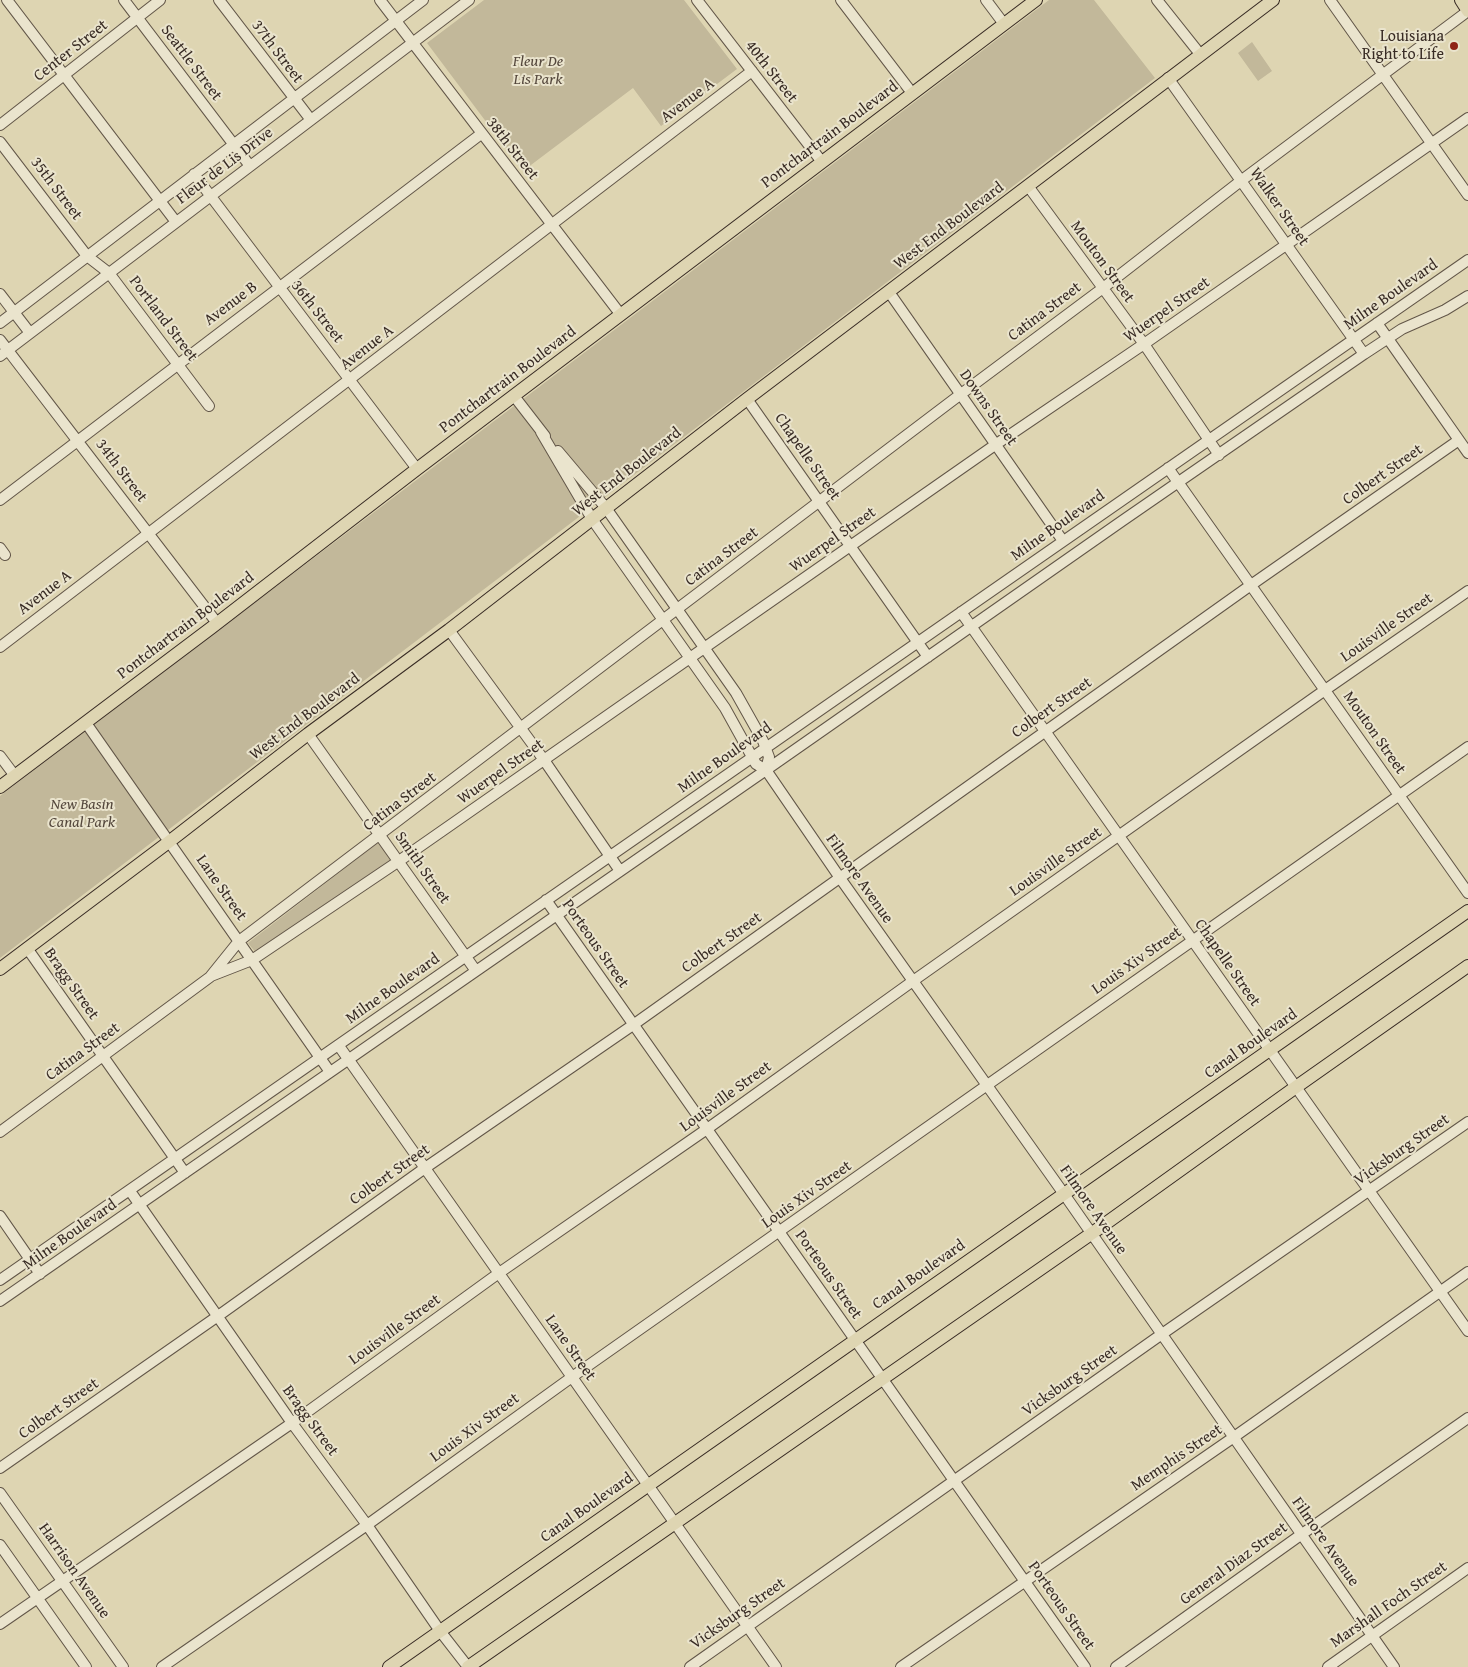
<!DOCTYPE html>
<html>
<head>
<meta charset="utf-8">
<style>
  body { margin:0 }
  canvas { display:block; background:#ded5b2 }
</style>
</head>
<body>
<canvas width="1468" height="1667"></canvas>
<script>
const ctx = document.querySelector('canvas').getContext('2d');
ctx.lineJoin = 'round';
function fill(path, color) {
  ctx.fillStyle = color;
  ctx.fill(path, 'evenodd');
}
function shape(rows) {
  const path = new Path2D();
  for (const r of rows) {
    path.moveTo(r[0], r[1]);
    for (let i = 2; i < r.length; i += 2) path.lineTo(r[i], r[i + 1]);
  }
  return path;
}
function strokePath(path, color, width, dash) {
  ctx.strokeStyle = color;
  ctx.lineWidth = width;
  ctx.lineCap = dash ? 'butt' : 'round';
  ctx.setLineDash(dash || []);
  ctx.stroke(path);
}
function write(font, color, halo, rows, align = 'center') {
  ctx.font = font + ' "Gentium Book Plus",serif';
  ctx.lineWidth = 4;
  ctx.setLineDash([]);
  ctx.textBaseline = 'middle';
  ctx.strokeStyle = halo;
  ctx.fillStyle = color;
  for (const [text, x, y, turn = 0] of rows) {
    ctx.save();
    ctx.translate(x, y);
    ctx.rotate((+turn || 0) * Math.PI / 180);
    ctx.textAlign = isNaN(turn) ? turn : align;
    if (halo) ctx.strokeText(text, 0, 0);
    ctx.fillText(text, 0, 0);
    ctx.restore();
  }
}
fill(shape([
  [484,0,684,0,737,69,661,126,633,88,523,171,427,43],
  [1049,0,1094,0,1155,78,0,958,0,796],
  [1252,42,1272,71,1258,81,1238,53],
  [379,842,391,860,256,953,248,943]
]), '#c2b89a');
const minor = shape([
  [7,0,176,222],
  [124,0,250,166],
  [219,0,311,120],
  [380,0,621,315],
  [697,0,822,162],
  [841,0,912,93],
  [986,0,1004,24],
  [1157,0,1200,54],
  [1330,0,1468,195],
  [1168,78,1364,354],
  [0,125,160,0],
  [0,142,87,256,109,273,209,406],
  [194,174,417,469],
  [1028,186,1144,344,1219,455],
  [889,292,1063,541],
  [0,294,30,333],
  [0,323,423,0],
  [1377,323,1468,453],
  [0,340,217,623],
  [0,356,469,0],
  [514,396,545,436],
  [747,399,928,657],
  [541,432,592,519,725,708,756,764,766,770,840,878,1064,1194,1394,1667],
  [558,451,606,508,736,693,763,741,769,757,766,770],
  [1168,468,1468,893],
  [0,500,481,134],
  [0,548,5,555],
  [961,612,1468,1331],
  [449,630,544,760,620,871],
  [0,647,752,71],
  [86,723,330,1072],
  [308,734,476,971],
  [0,756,15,776],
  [546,900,1085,1667],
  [27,948,185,1173],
  [211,976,252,960,399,861,995,445,1144,344,1468,118],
  [339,1046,776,1667],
  [0,1132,210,977,239,941,961,394,1103,288,1242,180,1468,11],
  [130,1191,292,1423,367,1525,440,1631,468,1667],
  [0,1216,40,1274],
  [0,1280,1468,260],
  [0,1301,766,770,1122,521,1364,354,1402,329,1445,310,1468,296],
  [0,1468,218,1316,425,1168,633,1025,1251,585,1459,440],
  [0,1493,123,1667],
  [0,1545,86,1667],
  [0,1624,292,1423,499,1273,707,1129,913,981,1325,690,1468,591],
  [162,1667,367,1525,572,1377,1468,747],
  [690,1667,1162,1334,1468,1122],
  [901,1667,1234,1437,1468,1272],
  [1116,1667,1302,1534,1468,1418],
  [1328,1667,1468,1568]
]);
const major = shape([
  [1461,0,1468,11],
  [0,787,211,628,417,469,1036,0],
  [0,969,170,841,308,734,449,630,747,399,1273,0],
  [389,1667,1468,911],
  [468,1667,1098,1229,1296,1087,1468,966]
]);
strokePath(minor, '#625648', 12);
strokePath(major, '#382b24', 14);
strokePath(minor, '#eae4cd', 10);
strokePath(major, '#ded5b2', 12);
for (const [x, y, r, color] of [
  [1454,46,5,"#8f2418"]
]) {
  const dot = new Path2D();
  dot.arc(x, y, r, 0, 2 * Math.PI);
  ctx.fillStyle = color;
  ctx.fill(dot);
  strokePath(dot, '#eae4cd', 2);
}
write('16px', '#382b24', '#eae4cd', [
  ["Louisiana",1444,37],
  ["Right to Life",1444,55]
], 'right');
write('16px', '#382b24', '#eae4cd', [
  ["Center Street",71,51,-38],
  ["37th Street",277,52,53],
  ["Seattle Street",191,63,53],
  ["40th Street",771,72,52],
  ["Avenue A",688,101,-37],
  ["Pontchartrain Boulevard",830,135,-37],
  ["38th Street",512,149,52],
  ["Fleur de Lis Drive",225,166,-37],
  ["35th Street",56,189,53],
  ["Walker Street",1279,207,55],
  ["West End Boulevard",949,226,-37],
  ["Mouton Street",1102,262,54],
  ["Milne Boulevard",1391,295,-35],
  ["Avenue B",231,304,-37],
  ["Wuerpel Street",1167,310,-35],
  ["36th Street",317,312,52],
  ["Catina Street",1045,312,-37],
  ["Portland Street",163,319,53],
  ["Avenue A",367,348,-38],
  ["Pontchartrain Boulevard",508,380,-37],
  ["Downs Street",988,408,55],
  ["Chapelle Street",807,457,55],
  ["34th Street",121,471,53],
  ["West End Boulevard",627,472,-38],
  ["Colbert Street",1383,475,-35],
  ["Milne Boulevard",1058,526,-35],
  ["Wuerpel Street",833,540,-35],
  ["Catina Street",722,557,-37],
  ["Avenue A",45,593,-37],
  ["Pontchartrain Boulevard",186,626,-37],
  ["Louisville Street",1387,628,-35],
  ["Colbert Street",1052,708,-35],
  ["West End Boulevard",305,717,-37],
  ["Mouton Street",1374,733,55],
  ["Milne Boulevard",725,758,-35],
  ["Wuerpel Street",501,772,-35],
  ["Catina Street",400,802,-37],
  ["Louisville Street",1056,862,-35],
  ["Smith Street",422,868,55],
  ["Filmore Avenue",859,879,55],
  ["Lane Street",221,888,55],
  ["Colbert Street",722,943,-35],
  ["Porteous Street",595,944,55],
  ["Louis Xiv Street",1137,961,-35],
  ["Chapelle Street",1227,963,55],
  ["Bragg Street",71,984,55],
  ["Milne Boulevard",393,989,-35],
  ["Canal Boulevard",1251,1044,-35],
  ["Catina Street",83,1052,-36],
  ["Louisville Street",726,1097,-36],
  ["Vicksburg Street",1402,1150,-35],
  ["Colbert Street",390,1175,-35],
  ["Louis Xiv Street",807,1195,-35],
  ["Filmore Avenue",1093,1210,55],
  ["Milne Boulevard",70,1235,-35],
  ["Porteous Street",828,1275,55],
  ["Canal Boulevard",919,1275,-35],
  ["Louisville Street",395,1330,-36],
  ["Lane Street",570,1348,55],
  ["Vicksburg Street",1070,1381,-35],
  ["Colbert Street",59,1409,-35],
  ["Bragg Street",310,1421,54],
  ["Louis Xiv Street",475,1428,-36],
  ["Memphis Street",1177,1458,-34],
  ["Canal Boulevard",587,1508,-35],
  ["Filmore Avenue",1325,1542,55],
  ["General Diaz Street",1234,1564,-36],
  ["Harrison Avenue",74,1571,55],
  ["Marshall Foch Street",1389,1605,-35],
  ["Porteous Street",1061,1606,55],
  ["Vicksburg Street",738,1614,-35]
]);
write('italic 16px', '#54473c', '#eae4cd', [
  ["Fleur De",538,62],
  ["Lis Park",538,80],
  ["New Basin",82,805],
  ["Canal Park",82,823]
]);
</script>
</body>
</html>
